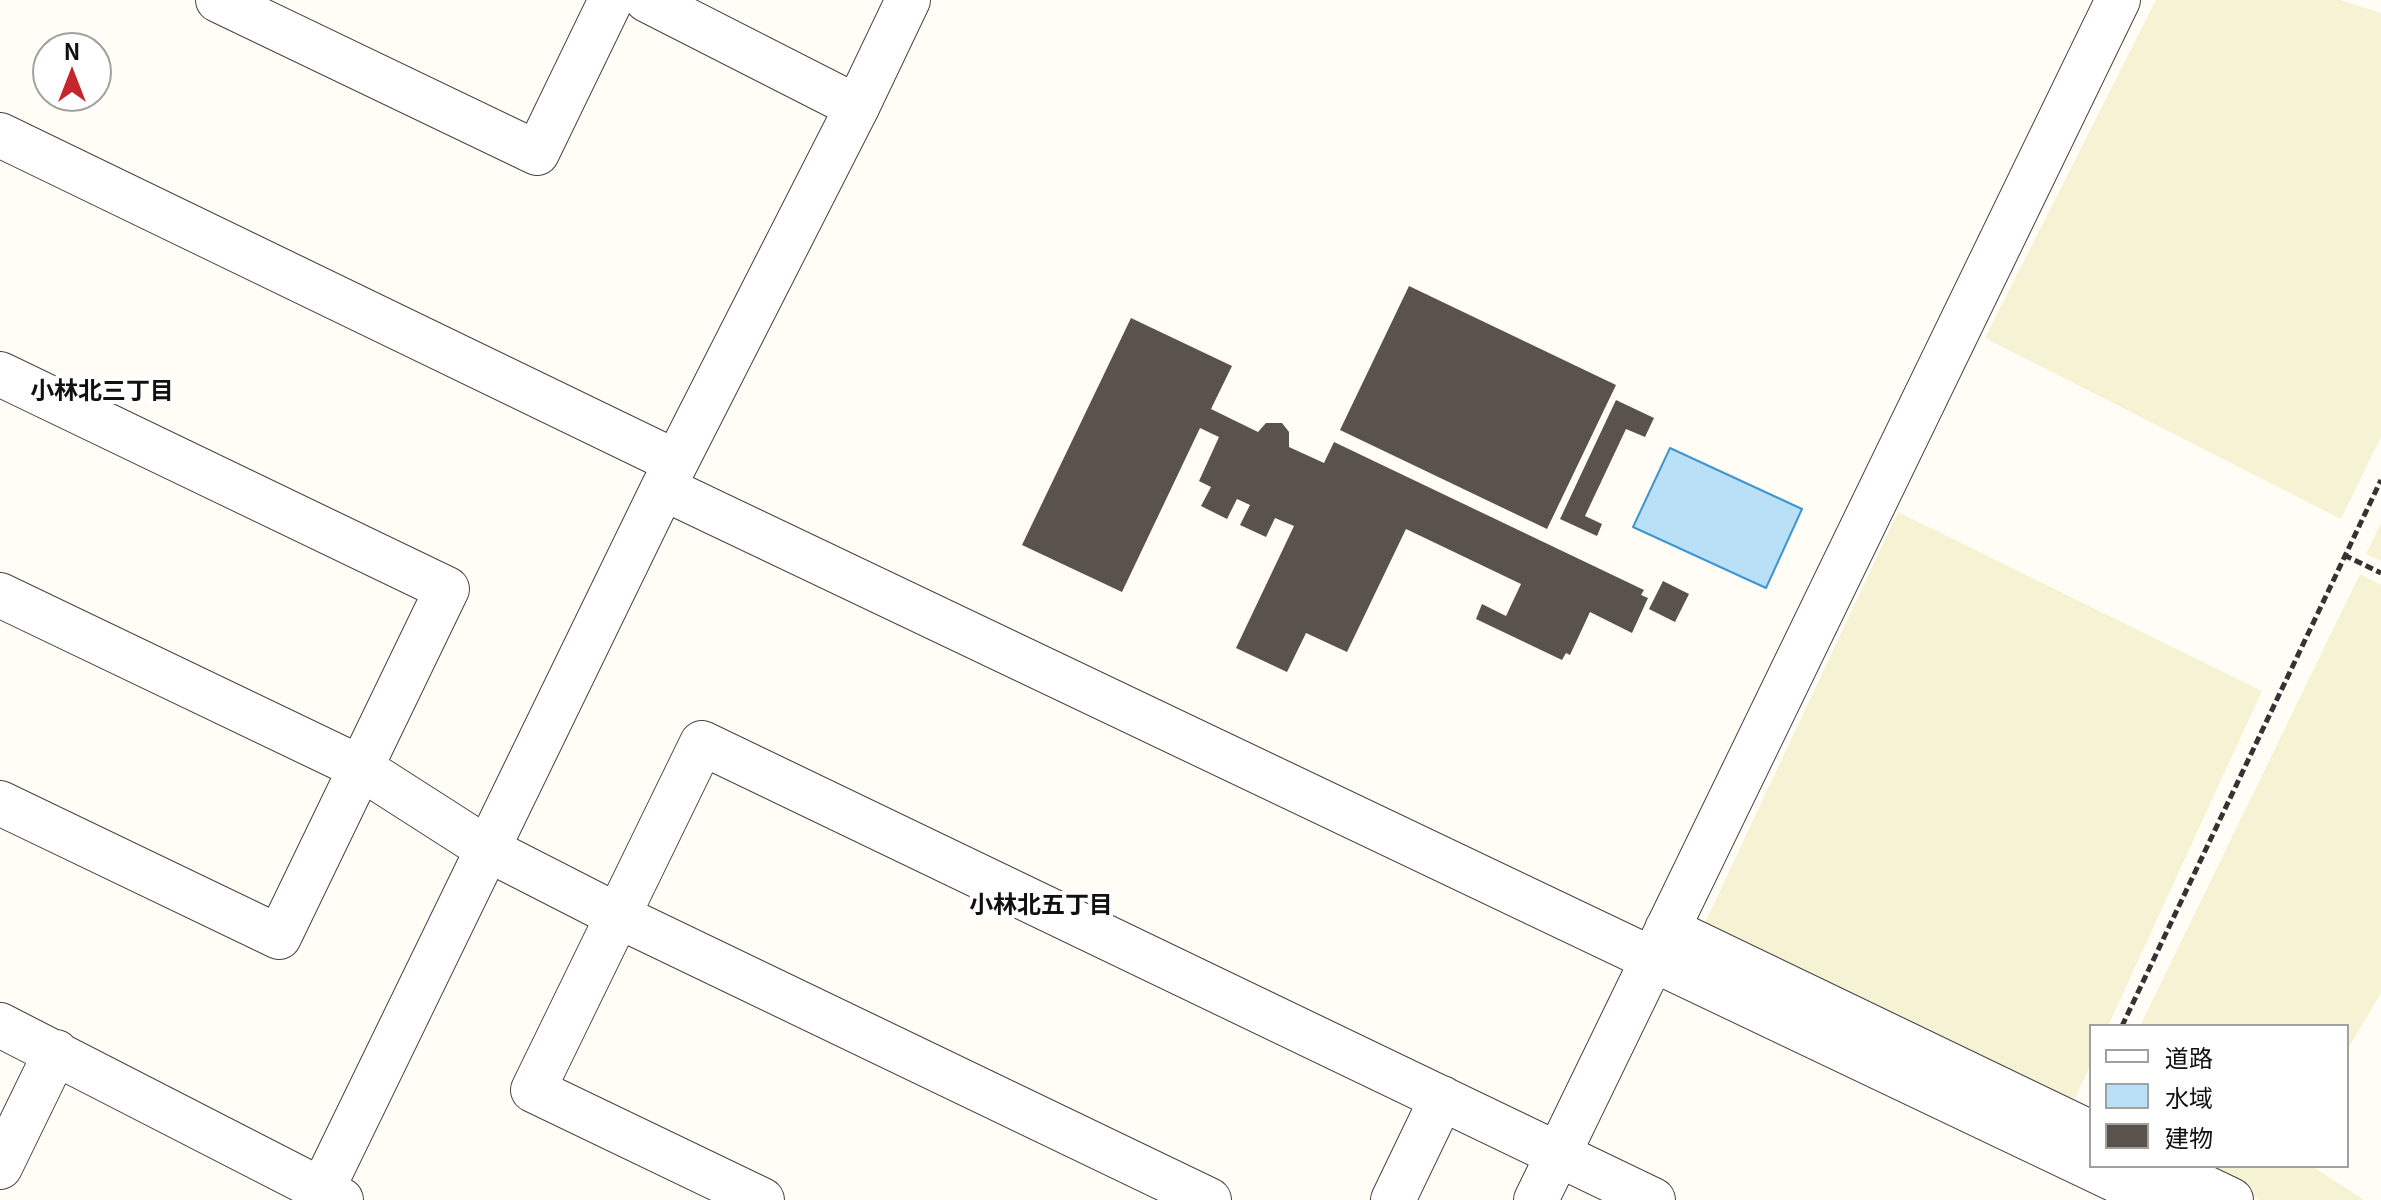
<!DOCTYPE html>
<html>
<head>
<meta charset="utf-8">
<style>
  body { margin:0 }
  #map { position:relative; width:2381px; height:1200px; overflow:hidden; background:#fffdf5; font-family:Georgia,"Noto Sans JP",serif }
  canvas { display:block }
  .legend { position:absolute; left:2089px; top:1024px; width:260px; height:144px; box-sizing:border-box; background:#fff; border:2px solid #a0a0a0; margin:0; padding:10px 14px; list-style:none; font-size:24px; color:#111 }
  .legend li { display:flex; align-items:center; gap:16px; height:40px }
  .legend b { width:40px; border:2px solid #a0a0a0 }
  .north { position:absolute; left:32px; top:32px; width:80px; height:80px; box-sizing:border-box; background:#fff; border:2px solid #a0a0a0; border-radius:50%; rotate:0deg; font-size:22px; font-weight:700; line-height:32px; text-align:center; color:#111 }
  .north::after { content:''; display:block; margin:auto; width:28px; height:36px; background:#c4262e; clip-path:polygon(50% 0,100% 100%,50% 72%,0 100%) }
</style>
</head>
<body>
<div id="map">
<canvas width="2381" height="1200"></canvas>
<ul class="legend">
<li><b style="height:10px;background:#fff"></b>道路</li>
<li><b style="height:22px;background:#b9e0f7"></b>水域</li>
<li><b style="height:22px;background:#5a524d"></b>建物</li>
</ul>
<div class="north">N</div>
</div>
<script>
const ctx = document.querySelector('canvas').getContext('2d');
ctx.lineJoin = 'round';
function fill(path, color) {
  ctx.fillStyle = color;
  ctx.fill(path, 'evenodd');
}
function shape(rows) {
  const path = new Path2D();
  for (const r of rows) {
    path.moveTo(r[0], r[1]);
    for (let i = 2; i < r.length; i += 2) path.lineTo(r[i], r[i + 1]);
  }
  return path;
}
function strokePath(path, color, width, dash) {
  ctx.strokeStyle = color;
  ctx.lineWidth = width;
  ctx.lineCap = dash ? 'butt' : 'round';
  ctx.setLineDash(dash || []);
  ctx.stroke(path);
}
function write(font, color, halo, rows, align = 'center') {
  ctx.font = font + ' Georgia,"Noto Sans JP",serif';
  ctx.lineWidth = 8;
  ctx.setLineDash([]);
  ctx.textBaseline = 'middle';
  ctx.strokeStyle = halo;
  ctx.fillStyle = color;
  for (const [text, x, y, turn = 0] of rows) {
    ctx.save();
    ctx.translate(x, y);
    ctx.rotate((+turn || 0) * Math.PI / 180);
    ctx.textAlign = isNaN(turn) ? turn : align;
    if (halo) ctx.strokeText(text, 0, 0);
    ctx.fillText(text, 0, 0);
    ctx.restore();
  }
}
fill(shape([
  [2156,0,2340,0,2381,13,2381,437,2341,519,1985,338],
  [1898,512,2262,691,2108,1026,2091,1026,2091,1064,2072,1105,1702,929],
  [2381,523,2381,561,2366,554],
  [2360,574,2381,585,2381,993,2347,1050,2347,1026,2140,1026],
  [2188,1166,2312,1166,2364,1200,2260,1200]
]), '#f6f3d4');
const water = shape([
  [1670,448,1802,509,1766,588,1633,527,1670,448]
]);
fill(water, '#b9e0f7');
strokePath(water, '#3f96cf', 2);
fill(shape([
  [1409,286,1616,385,1547,529,1340,430],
  [1131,318,1232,366,1211,409,1258,432,1266,423,1282,423,1289,432,1289,447,1324,463,1334,442,1644,590,1641,595,1648,598,1632,633,1590,612,1570,655,1566,653,1562,660,1476,619,1482,604,1506,616,1521,584,1406,529,1347,652,1306,633,1287,672,1236,648,1294,526,1275,518,1266,537,1240,525,1250,505,1237,499,1227,519,1201,506,1211,487,1199,481,1219,437,1200,428,1122,592,1022,545],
  [1616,400,1654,418,1645,437,1626,429,1585,516,1602,524,1597,536,1560,519],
  [1663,581,1689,594,1675,622,1649,609]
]), '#5a524d');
const minor = shape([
  [218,0,537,153,611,0],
  [647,0,857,107],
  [0,374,447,589,279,937,0,803],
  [0,595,361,768,489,850,618,916,1209,1200],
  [1667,929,2091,1133],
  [0,1025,341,1200],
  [2160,1166,2231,1200],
  [0,1167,56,1052],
  [762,1200,533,1090,702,743,1653,1200],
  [1393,1200,1442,1098],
  [1536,1200,2118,0]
]);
const tertiary = shape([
  [0,135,676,462],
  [663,488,2158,1200],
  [317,1200,663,488,857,107,908,0]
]);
strokePath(minor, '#444', 46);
strokePath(tertiary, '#444', 46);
strokePath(shape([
  [2344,555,2381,573],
  [2122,1026,2381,480]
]), '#333', 5, [8, 4]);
strokePath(minor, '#fff', 44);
strokePath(tertiary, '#fff', 44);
write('bold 24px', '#111', '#fff', [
  ["小林北三丁目",102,390],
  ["小林北五丁目",1041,904]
]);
</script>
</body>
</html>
